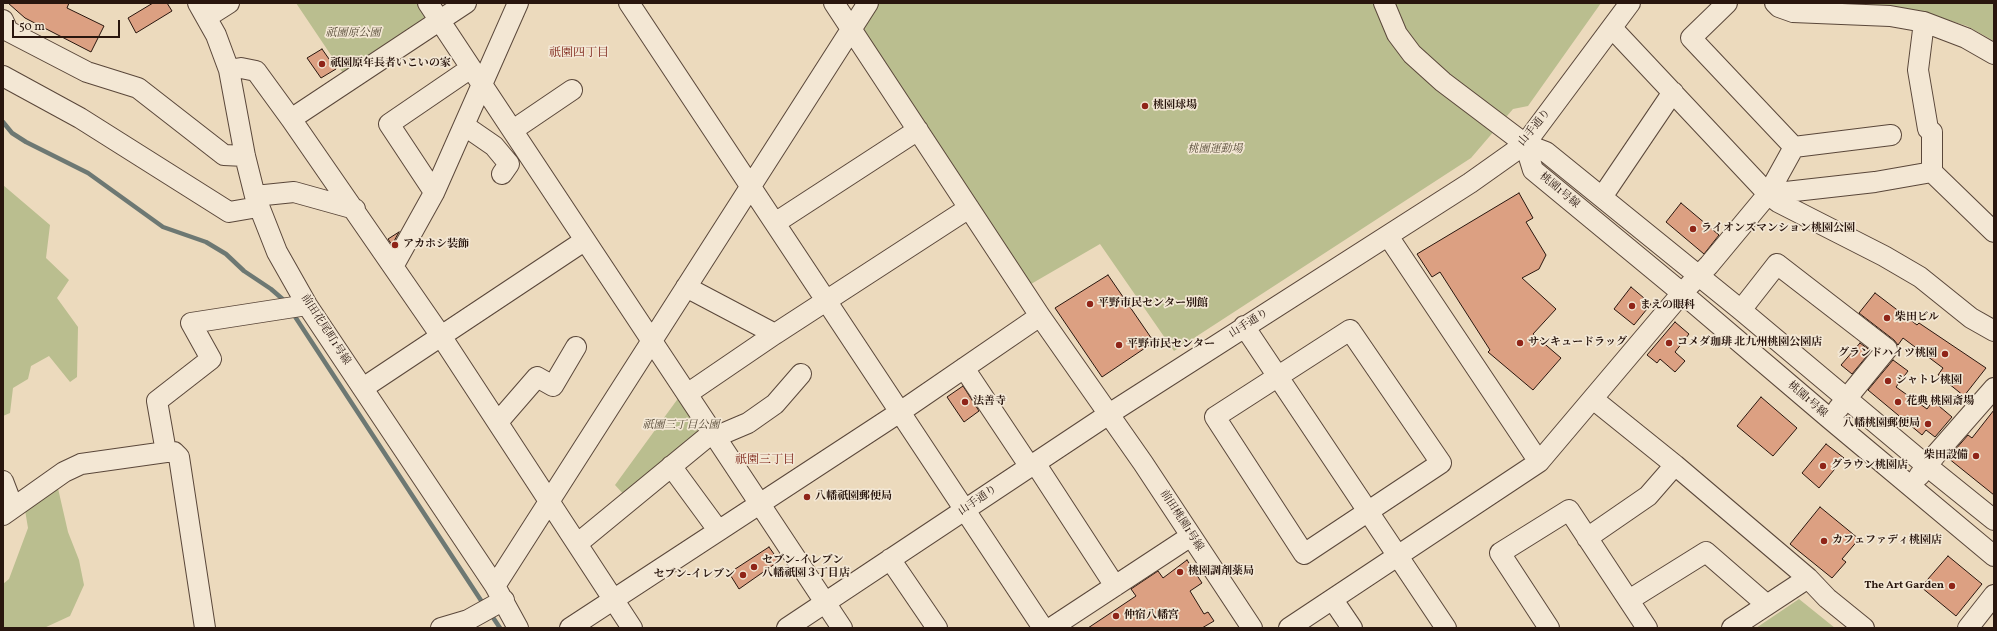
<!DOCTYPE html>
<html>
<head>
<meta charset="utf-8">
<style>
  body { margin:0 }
  #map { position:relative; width:1997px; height:631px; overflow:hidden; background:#ecdabd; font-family:Vollkorn,serif }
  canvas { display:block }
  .frame { position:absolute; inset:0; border:4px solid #29160e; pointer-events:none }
  .scale { position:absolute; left:12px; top:20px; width:108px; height:18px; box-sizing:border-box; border:2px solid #29160e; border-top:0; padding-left:5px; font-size:12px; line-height:14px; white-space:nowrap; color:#29160e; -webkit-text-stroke:3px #f3e7d4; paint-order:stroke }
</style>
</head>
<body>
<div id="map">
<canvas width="1997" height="631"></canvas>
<div class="frame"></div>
<div class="scale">50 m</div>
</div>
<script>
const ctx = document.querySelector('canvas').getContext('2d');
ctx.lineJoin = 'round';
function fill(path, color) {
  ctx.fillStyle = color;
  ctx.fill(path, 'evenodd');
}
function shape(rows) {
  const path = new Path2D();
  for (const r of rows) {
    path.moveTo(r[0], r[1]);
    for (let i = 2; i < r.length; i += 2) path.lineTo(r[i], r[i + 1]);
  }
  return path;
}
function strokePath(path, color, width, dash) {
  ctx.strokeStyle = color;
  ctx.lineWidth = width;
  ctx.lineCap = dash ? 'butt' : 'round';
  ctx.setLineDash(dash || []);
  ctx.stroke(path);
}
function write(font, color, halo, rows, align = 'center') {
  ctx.font = font + ' Vollkorn,"Noto Serif JP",serif';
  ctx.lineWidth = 3.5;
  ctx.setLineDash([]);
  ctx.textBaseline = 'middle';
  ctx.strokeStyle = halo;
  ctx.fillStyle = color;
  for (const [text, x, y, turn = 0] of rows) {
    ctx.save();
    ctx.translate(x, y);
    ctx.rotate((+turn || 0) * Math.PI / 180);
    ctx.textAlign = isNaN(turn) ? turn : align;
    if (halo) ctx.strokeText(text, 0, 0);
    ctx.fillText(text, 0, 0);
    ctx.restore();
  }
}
fill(shape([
  [296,3,422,3,429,14,427,22,345,76],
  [877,3,1601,3,1528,106,1513,109,1471,158,1174,351,1100,244,1031,284,861,27],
  [1802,3,1994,3,1994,41,1967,26,1916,10],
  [3,185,50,225,46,258,69,280,57,298,78,327,77,377,70,382,49,356,31,366,28,379,13,388,10,413,3,416],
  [682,393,706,431,626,497,615,485],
  [57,484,68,532,79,560,84,585,70,616,44,628,3,628,3,584,9,579,28,528,25,510],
  [1799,599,1835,628,1756,628]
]), '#babe8f');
strokePath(shape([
  [3,122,12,133,26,142,88,173,163,227,206,242,226,254,244,271,271,289,286,302],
  [292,312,484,605],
  [490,613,500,628]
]), '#6d7873', 4.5);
const building = shape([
  [8,3,69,3,67,8,104,26,91,52,25,18,8,3],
  [153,3,167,3,172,11,136,33,128,18,153,3],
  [322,49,336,69,321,78,307,58,322,49],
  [1519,193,1533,218,1526,222,1546,255,1539,269,1522,278,1556,309,1533,334,1561,358,1533,390,1488,352,1490,350,1440,272,1432,277,1417,254,1519,193],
  [1681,203,1719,235,1704,254,1666,222,1681,203],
  [399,232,392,245,388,239,399,232],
  [1108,275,1154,342,1102,377,1055,308,1108,275],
  [1631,287,1651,304,1634,325,1614,309,1631,287],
  [1875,293,1917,325,1919,323,1986,368,1964,396,1938,375,1943,368,1903,338,1898,345,1894,340,1859,313,1875,293],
  [1675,322,1689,334,1675,352,1685,361,1675,372,1660,359,1657,363,1647,355,1675,322],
  [1860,343,1871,351,1852,374,1841,365,1860,343],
  [1893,360,1908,371,1896,387,1927,409,1933,401,1952,417,1935,437,1926,430,1922,435,1868,390,1893,360],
  [963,386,979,411,964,422,947,397,963,386],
  [1761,397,1797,428,1773,456,1737,426,1761,397],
  [1994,410,1994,495,1948,458,1968,435,1972,438,1994,410],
  [1826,444,1844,458,1819,488,1802,473,1826,444],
  [1820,507,1859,539,1842,559,1846,562,1832,578,1790,544,1820,507],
  [769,547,779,561,739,589,729,573,769,547],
  [1948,556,1982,584,1956,616,1921,587,1948,556],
  [1187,560,1202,583,1190,591,1204,614,1208,612,1214,621,1202,628,1088,628,1136,596,1131,589,1158,571,1163,578,1187,560]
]);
fill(building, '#dca082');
strokePath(building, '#29160e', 1);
const minor = shape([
  [198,3,216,35,229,70,245,156,255,196,277,252,307,305,495,586,518,628],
  [428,3,842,628],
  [629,3,1043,628],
  [834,3,1040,316,1143,463,1252,628],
  [1384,3,1397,34,1412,54,1443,82,1525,144,1546,152,1741,310,1927,466,1994,520],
  [1775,3,1779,7,1793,12,1890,16,1924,22,1966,38,1994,54],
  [207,17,229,3],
  [3,20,8,31,87,72,138,88,224,155,245,156],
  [1924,22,1918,70,1928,129,1932,132,1932,172],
  [1612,28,1768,194,1875,182,1932,172,1994,232],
  [229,70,241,68,256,71,291,119,441,336,632,628],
  [3,76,80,118,229,212,258,207],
  [291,119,466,3],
  [465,126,494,146,509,164,502,174],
  [513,130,572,90],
  [1525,144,1533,170,1682,293,1830,419,1994,556],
  [1794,147,1891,135],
  [434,192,389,124,471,68],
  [1768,194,1778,202,1884,256,1920,277,1971,318,1994,331],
  [255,196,294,192,355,209],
  [1602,197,1673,92],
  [775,223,918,130],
  [1388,236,1539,462],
  [394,265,434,193,518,3],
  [686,287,775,334],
  [1741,310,1777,264,1887,349,1838,409],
  [1244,326,1446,628],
  [1350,330,1441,463,1304,554,1215,417,1350,330],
  [964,368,1030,467],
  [363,388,584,241],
  [687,394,775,334,969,208],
  [1593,399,1675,465,1808,578,1827,598,1864,628],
  [498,422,537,377,553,386,576,347],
  [715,437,748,423,775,404,801,374],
  [166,452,157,401,211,359,191,323,307,305],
  [1035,463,1115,586],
  [671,466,718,530],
  [1919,476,1937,453,1994,388],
  [3,481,13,507],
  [3,515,64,472,81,464,166,452,174,452,179,457,205,628],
  [1587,538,1648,496,1675,465],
  [577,544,712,433],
  [890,559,937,628],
  [495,586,868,3],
  [1333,600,1352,628],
  [1629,600,1706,552,1767,605],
  [441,628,468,620,504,600],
  [570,628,900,412,1040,316],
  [787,628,1109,414,1470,183,1525,144,1630,3],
  [1051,628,1191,536],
  [1289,628,1539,462,1682,293,1709,265,1768,194,1794,147,1691,38,1727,3],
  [1549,628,1500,553,1569,510,1647,628],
  [1732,628,1808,578],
  [1968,628,1994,595]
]);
strokePath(minor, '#5a473a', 22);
strokePath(minor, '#f3e7d4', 20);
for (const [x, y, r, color] of [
  [322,64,4,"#8f2418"],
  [1145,106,4,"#8f2418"],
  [1693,229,4,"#8f2418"],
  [395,245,4,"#8f2418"],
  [1090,304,4,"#8f2418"],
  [1632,306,4,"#8f2418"],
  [1887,318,4,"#8f2418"],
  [1520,343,4,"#8f2418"],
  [1669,343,4,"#8f2418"],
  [1119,345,4,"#8f2418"],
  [1945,354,4,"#8f2418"],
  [1888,381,4,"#8f2418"],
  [965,402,4,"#8f2418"],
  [1898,402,4,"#8f2418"],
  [1928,424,4,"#8f2418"],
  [1976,456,4,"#8f2418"],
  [1823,466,4,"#8f2418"],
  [807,497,4,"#8f2418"],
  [1824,541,4,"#8f2418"],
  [754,567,4,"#8f2418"],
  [1180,572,4,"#8f2418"],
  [743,575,4,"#8f2418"],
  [1952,586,4,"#8f2418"],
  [1116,616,4,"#8f2418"]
]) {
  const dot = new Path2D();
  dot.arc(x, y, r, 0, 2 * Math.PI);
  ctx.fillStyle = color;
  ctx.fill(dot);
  strokePath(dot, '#f3e7d4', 1.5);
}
write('italic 11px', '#544835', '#f3e7d4', [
  ["祇園原公園",353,34],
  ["桃園運動場",1215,150],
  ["祇園三丁目公園",681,426]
]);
write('bold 11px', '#29160e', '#f3e7d4', [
  ["祇園原年長者いこいの家",330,64],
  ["桃園球場",1153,106],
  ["ライオンズマンション桃園公園",1701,229],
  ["アカホシ装飾",403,245],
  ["平野市民センター別館",1098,304],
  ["まえの眼科",1640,306],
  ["柴田ビル",1895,318],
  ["サンキュードラッグ",1528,343],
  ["コメダ珈琲 北九州桃園公園店",1677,343],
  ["平野市民センター",1127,345],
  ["グランドハイツ桃園",1937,354,"right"],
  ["シャトレ桃園",1896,381],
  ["法善寺",973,402],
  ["花典 桃園斎場",1906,402],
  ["八幡桃園郵便局",1920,424,"right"],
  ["柴田設備",1968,456,"right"],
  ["グラウン桃園店",1831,466],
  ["八幡祇園郵便局",815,497],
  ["カフェファディ桃園店",1832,541],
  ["セブン-イレブン",762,561],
  ["八幡祇園３丁目店",762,574],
  ["桃園調剤薬局",1188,572],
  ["セブン-イレブン",735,575,"right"],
  ["The Art Garden",1944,586,"right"],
  ["仲宿八幡宮",1124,616]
], 'left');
write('11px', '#29160e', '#f3e7d4', [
  ["山手通り",1535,128,-50],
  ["桃園1号線",1559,191,40],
  ["山手通り",1249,324,-32],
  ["前田花尾町1号線",325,330,57],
  ["桃園1号線",1807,400,41],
  ["山手通り",978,501,-34],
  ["前田桃園1号線",1181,521,57]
]);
write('12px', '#7a1f14', '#f3e7d4', [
  ["祇園四丁目",579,54],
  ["祇園三丁目",765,461]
]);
</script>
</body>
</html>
